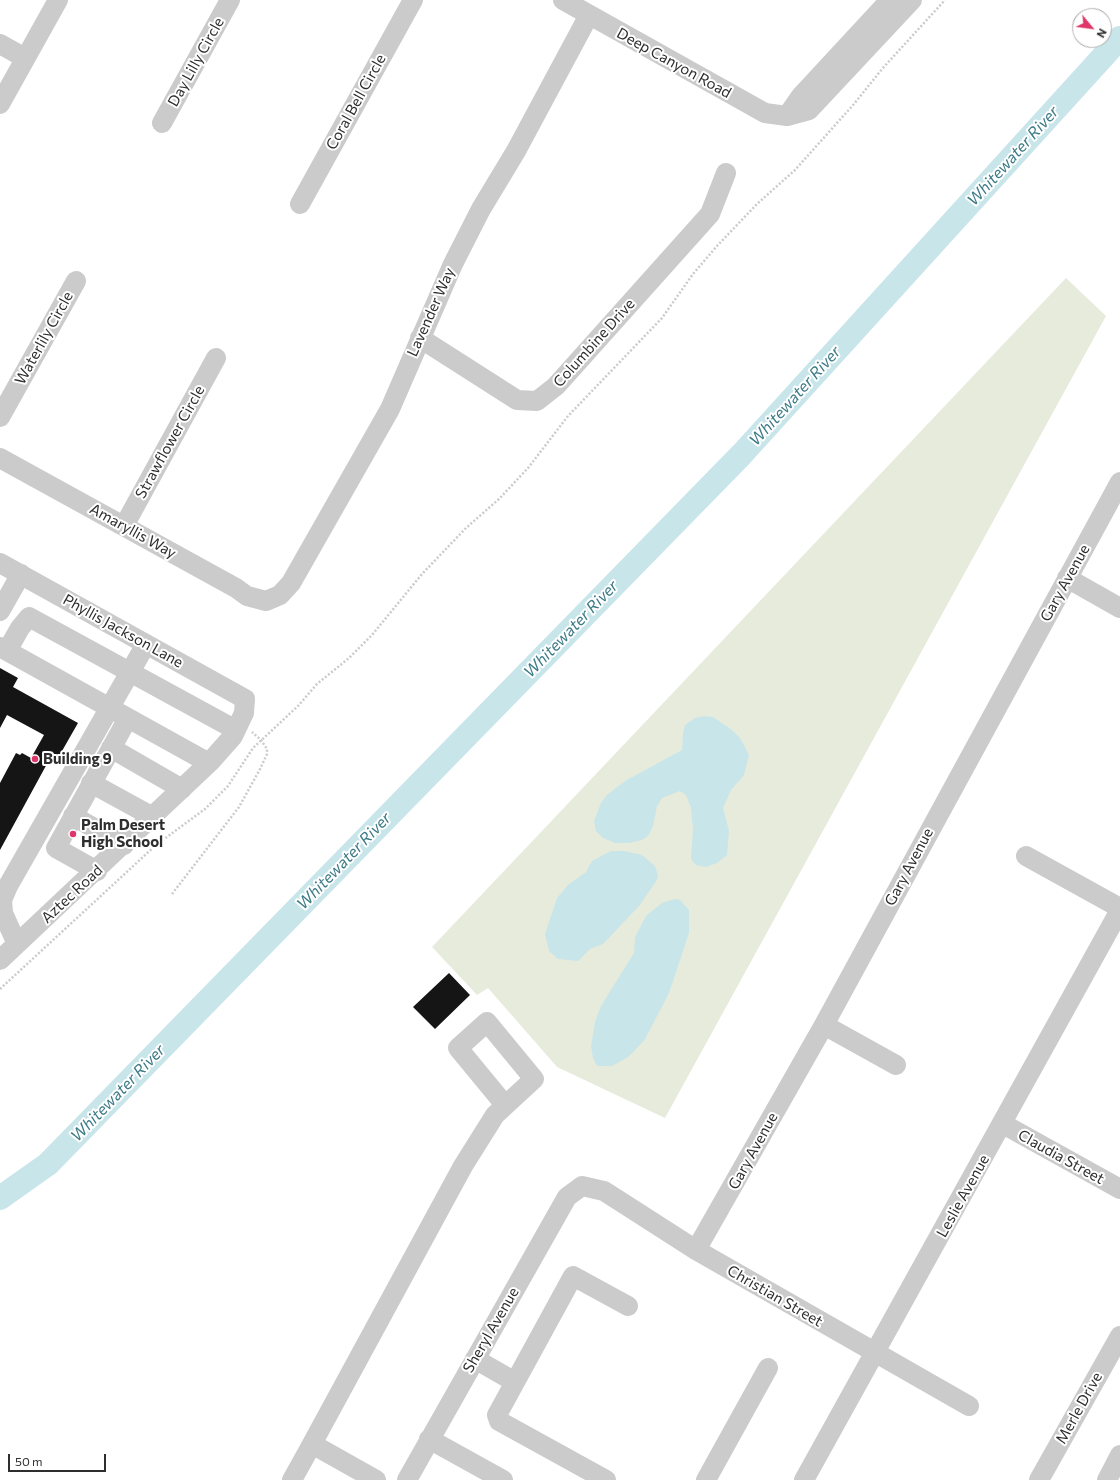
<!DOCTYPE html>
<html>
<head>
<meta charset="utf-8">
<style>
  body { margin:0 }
  #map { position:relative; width:1120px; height:1480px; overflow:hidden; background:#fff; font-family:Commissioner,sans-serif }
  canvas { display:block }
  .north { position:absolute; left:1072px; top:8px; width:40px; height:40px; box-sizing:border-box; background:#fff; border:1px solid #ababab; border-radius:50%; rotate:119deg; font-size:11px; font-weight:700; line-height:16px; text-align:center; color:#2e2e2e }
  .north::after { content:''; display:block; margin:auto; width:14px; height:18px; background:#de366b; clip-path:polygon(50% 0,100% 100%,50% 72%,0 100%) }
  .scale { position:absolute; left:8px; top:1454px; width:98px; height:18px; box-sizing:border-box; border:2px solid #2e2e2e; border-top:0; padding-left:5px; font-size:12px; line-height:14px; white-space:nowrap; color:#2e2e2e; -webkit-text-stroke:3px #fff; paint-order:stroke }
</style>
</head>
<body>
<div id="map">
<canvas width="1120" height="1480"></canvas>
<div class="north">N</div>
<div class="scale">50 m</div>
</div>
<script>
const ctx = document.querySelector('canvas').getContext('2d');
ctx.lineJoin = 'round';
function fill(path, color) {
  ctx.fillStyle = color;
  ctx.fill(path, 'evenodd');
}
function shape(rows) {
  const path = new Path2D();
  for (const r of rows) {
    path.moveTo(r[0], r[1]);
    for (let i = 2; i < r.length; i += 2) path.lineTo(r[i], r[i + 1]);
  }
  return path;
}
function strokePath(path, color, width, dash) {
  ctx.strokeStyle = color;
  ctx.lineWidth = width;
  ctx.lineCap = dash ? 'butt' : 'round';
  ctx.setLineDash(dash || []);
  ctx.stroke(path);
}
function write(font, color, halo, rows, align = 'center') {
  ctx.font = font + ' Commissioner,sans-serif';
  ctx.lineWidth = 4;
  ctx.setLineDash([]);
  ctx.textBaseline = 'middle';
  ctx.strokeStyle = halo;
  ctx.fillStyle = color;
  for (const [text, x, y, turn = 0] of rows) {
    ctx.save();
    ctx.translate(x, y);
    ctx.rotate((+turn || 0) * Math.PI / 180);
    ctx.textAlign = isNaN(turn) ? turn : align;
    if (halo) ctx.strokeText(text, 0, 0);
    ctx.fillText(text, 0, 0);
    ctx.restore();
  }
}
fill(shape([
  [1066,278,1106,316,665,1118,557,1067,488,988,477,995,432,947]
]), '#e7ebdc');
fill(shape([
  [704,716,713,717,732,730,740,738,749,755,744,775,731,790,723,808,729,831,727,855,717,863,706,867,696,865,691,859,693,829,691,808,686,795,680,791,662,798,657,806,653,826,648,836,642,840,629,843,615,843,603,838,596,831,594,821,601,803,607,795,625,781,682,750,683,734,685,725,695,718],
  [611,851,624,851,642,855,655,866,658,875,657,880,639,906,603,944,590,949,578,961,558,959,549,951,545,934,557,898,568,885,586,872,592,861],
  [675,899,680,900,689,910,689,933,669,993,645,1039,637,1048,628,1057,612,1066,597,1066,593,1058,591,1046,595,1022,601,1006,634,953,635,937,646,916,662,903]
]), '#c8e5ea');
strokePath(shape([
  [0,1198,48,1164,742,454,1120,38]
]), '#c8e5ea', 24);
fill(shape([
  [0,668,18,678,13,687,78,723,54,765,48,762,0,850,0,783,16,753,20,755,22,753,31,758,44,735,7,715,0,728],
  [449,973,470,995,435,1029,413,1007]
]), '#151515');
strokePath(shape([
  [172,894,239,807,260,769,267,754,267,749,261,740,252,732],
  [0,989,156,845,205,809,228,786,253,748,298,706,317,684,349,658,372,635,422,574,466,528,499,499,528,468,568,416,662,318,693,274,717,246,757,204,795,170,854,104,882,69,945,0]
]), '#cbcbcb', 2.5, [2, 2]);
strokePath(shape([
  [563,0,765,113,787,116,809,110,912,0],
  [0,44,25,58],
  [0,104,58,0],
  [787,116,801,96,890,0],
  [162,123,230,0],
  [300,204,413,0],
  [420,338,517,400,537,401,556,386,710,214,726,173],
  [0,417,76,281],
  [0,458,236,588,247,596,266,601,280,595,291,583,390,409,453,264,481,209,516,151,589,15],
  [124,526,216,358],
  [0,563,245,699,244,713,233,736,210,762,0,960],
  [1067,578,1120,608],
  [0,611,21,574],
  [0,647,209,763],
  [7,651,20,628,29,617,236,730],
  [111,748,182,789],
  [91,783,153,817],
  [73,816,124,845],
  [1026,856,1120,908],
  [97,871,56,848,128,718],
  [17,944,3,913,2,900,8,886,146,644],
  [824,1025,896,1065],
  [1003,1124,1120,1189],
  [696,1250,824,1025,1120,482],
  [475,1359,515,1382],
  [429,1439,503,1480],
  [292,1480,312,1444],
  [376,1480,312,1444,463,1166,495,1115,534,1079,487,1022,458,1048,505,1105],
  [407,1480,567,1197,582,1186,604,1191,696,1250,969,1406],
  [606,1480,499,1421,497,1415,573,1276,628,1306],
  [706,1480,768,1368],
  [804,1480,1120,910],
  [1039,1480,1120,1336],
  [1107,1480,1120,1455]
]), '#cbcbcb', 20);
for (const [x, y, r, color] of [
  [35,759,4,"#de366b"],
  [73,834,4,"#de366b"]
]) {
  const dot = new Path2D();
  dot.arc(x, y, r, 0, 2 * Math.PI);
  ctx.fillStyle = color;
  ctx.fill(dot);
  strokePath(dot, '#fff', 1.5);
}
write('15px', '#2e2e2e', '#fff', [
  ["Day Lilly Circle",196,62,-61],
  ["Deep Canyon Road",674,63,29],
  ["Coral Bell Circle",356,102,-61],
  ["Lavender Way",431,312,-66],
  ["Waterlily Circle",44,338,-61],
  ["Columbine Drive",594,343,-48],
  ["Strawflower Circle",170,442,-61],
  ["Amaryllis Way",133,531,29],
  ["Gary Avenue",1065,583,-61],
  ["Phyllis Jackson Lane",123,631,29],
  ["Gary Avenue",909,867,-62],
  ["Aztec Road",72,894,-43],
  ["Gary Avenue",753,1151,-61],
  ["Claudia Street",1061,1157,29],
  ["Leslie Avenue",963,1196,-61],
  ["Christian Street",775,1296,30],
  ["Sheryl Avenue",491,1330,-60],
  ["Merle Drive",1079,1408,-61]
]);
write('bold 15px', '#2e2e2e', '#fff', [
  ["Building 9",43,759],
  ["Palm Desert",81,825],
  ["High School",81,842]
], 'left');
write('italic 16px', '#3d7b86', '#fff', [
  ["Whitewater River",1013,156,-48],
  ["Whitewater River",795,396,-48],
  ["Whitewater River",571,629,-46],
  ["Whitewater River",344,861,-46],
  ["Whitewater River",118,1093,-46]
]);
</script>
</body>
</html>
